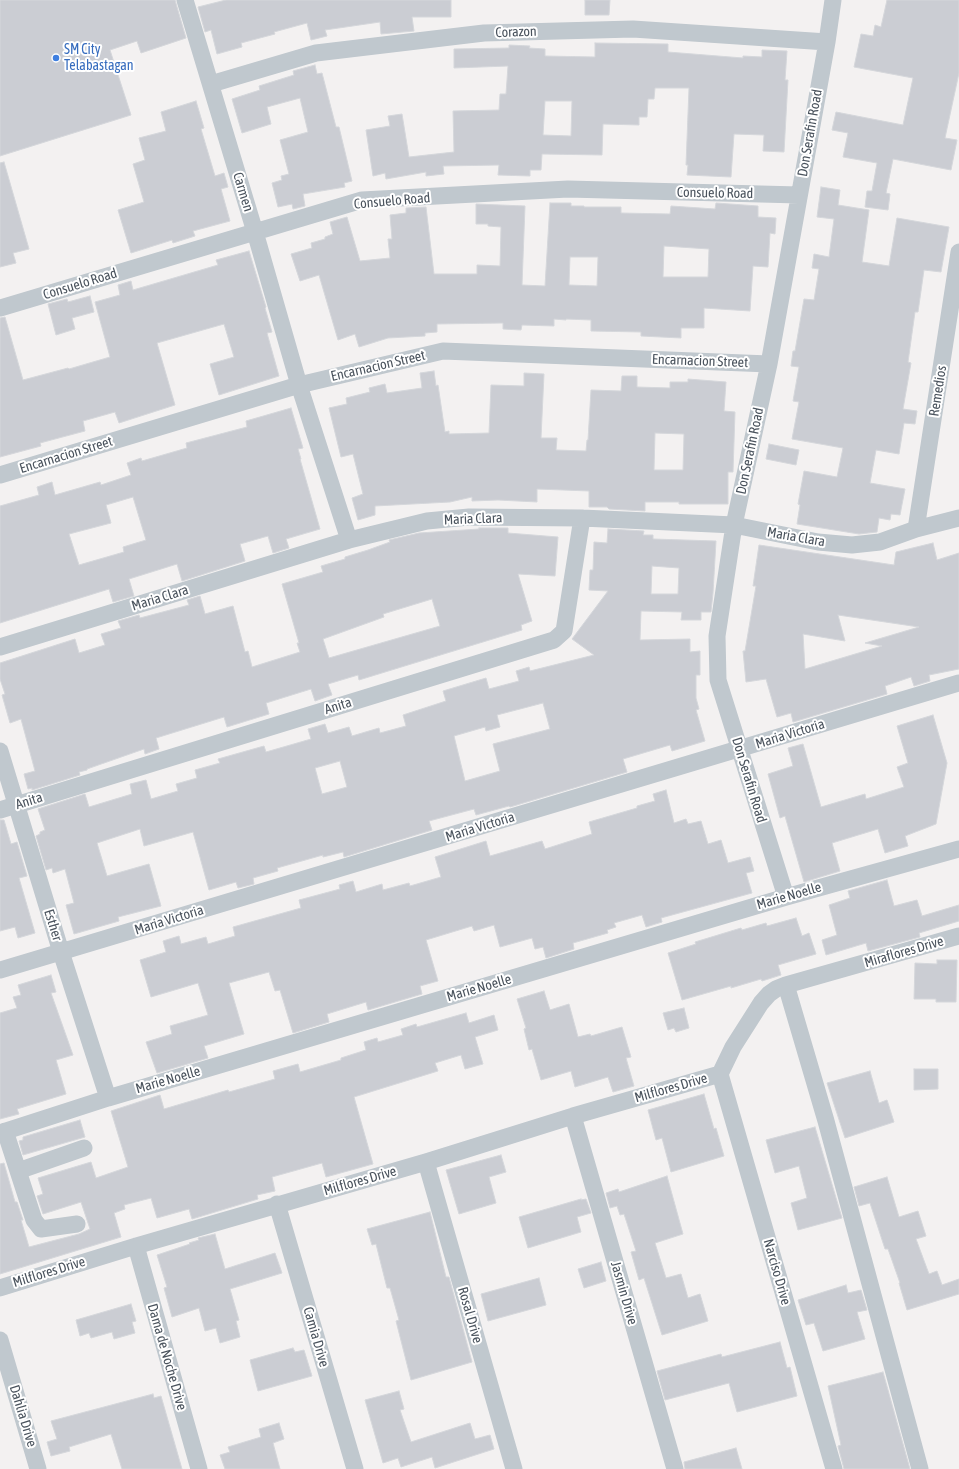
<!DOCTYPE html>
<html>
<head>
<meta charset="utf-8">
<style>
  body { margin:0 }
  canvas { display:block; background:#f3f1f1 }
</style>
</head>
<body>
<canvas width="959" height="1469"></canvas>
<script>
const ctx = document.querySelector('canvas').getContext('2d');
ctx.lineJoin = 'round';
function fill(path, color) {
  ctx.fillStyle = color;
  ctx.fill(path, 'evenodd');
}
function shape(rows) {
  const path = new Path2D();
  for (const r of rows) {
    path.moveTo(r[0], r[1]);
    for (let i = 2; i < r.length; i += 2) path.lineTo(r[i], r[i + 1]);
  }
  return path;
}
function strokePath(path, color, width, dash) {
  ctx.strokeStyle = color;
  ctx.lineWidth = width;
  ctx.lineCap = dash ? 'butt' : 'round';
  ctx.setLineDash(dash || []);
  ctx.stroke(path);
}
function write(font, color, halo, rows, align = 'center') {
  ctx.font = font + ' "Asap Condensed",sans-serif';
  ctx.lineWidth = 4;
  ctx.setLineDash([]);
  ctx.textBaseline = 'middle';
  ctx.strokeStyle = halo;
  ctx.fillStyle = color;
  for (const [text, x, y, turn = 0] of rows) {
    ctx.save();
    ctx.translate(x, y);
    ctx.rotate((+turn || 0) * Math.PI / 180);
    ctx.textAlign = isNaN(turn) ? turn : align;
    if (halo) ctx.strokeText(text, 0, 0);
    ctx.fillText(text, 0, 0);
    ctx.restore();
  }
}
const building = shape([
  [0,0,175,0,186,38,141,53,137,41,110,50,131,115,0,156,0,0],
  [226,0,451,0,451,17,412,17,414,31,381,34,380,22,325,30,327,36,311,40,307,23,274,32,275,34,241,43,242,47,217,54,211,30,205,32,198,7,226,0],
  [585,0,610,0,609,15,585,15,585,0],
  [887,0,959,0,959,73,945,138,957,140,951,170,893,159,886,193,890,194,888,210,865,207,867,191,872,191,877,163,843,157,848,133,832,130,836,112,903,125,913,78,854,67,861,34,873,36,875,25,881,27,887,0],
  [595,43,668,44,668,52,743,58,743,56,762,57,762,50,787,51,785,80,788,80,784,152,763,151,764,135,734,134,731,177,687,175,688,165,686,165,689,88,655,88,654,99,648,99,647,117,639,117,639,125,603,124,602,155,542,154,541,170,530,170,530,176,498,175,499,165,443,166,444,174,426,176,426,172,386,179,385,173,373,176,366,130,390,126,388,116,402,114,409,157,454,152,453,111,499,110,500,94,506,94,508,66,454,68,454,49,509,48,509,45,530,46,529,48,545,49,545,56,595,57,595,43],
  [545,101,572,101,571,136,543,135,545,101],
  [315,65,317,74,322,73,336,127,339,127,352,181,344,183,345,187,303,194,305,206,293,209,292,204,278,207,272,183,282,180,281,176,289,174,280,140,308,132,300,98,267,107,271,124,242,133,232,99,260,90,259,86,294,75,293,71,315,65],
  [196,101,204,128,201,129,215,176,224,173,228,187,221,189,230,221,193,231,195,236,173,243,172,240,131,253,118,210,144,202,133,164,145,160,139,138,166,131,161,112,196,101],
  [4,162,29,249,13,253,16,263,0,267,0,163,4,162],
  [821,187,840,190,838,205,869,210,862,262,889,266,897,218,949,227,941,272,924,270,918,312,915,312,908,362,911,363,903,409,917,411,915,424,904,423,899,454,876,450,870,483,905,489,900,515,891,514,890,520,879,518,877,532,859,534,797,524,800,505,798,504,804,471,837,477,843,448,792,439,799,402,793,401,799,367,791,366,793,351,795,351,804,299,814,300,819,269,812,268,814,254,829,257,834,219,817,217,821,187],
  [550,203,571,203,571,206,584,206,584,207,621,207,621,213,670,214,671,206,715,209,716,203,758,206,758,217,776,218,775,234,770,233,768,267,753,266,750,311,704,308,704,328,681,328,681,338,641,336,641,332,591,331,591,320,566,319,566,320,554,319,554,326,522,325,521,330,503,329,503,323,437,324,437,332,425,333,425,336,388,338,359,347,355,334,338,340,319,275,300,281,291,254,312,248,311,243,325,239,325,237,333,234,330,222,347,217,360,261,390,258,388,239,392,239,390,215,406,213,406,208,426,207,434,274,477,274,477,265,500,266,501,227,488,226,488,224,476,224,476,204,525,206,522,285,545,286,550,203],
  [664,246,709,249,708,277,663,277,664,246],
  [570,257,598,257,597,286,569,285,570,257],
  [249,251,266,307,265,308,272,332,267,333,279,376,219,395,210,364,234,357,224,324,157,343,175,405,119,423,115,412,83,421,85,431,40,443,41,446,0,457,0,318,5,317,23,380,68,368,69,369,110,357,95,302,120,295,118,285,131,281,133,290,218,265,216,260,249,251],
  [90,296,94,312,72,318,75,329,56,335,48,304,67,299,68,302,90,296],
  [434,371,436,386,438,385,445,432,449,431,449,434,489,433,491,385,524,386,524,373,544,374,541,438,557,438,556,450,586,451,587,440,588,440,591,390,621,391,622,376,637,376,637,387,670,388,670,382,688,382,688,379,726,382,724,411,735,412,733,472,728,472,728,504,679,504,679,502,645,502,645,511,609,509,607,507,589,507,589,491,537,489,537,502,498,500,472,501,472,497,450,502,375,506,375,515,358,520,352,498,363,494,353,454,341,457,329,408,347,404,346,398,370,392,369,388,385,384,387,393,422,388,420,373,434,371],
  [655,433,684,434,683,470,654,470,655,433],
  [291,408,303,448,298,449,301,459,300,459,320,529,286,539,289,548,273,553,268,536,240,544,245,561,182,581,177,564,129,579,134,596,113,602,109,589,0,623,0,506,39,495,37,487,52,482,55,495,100,482,101,485,131,475,127,463,141,458,142,461,187,448,186,443,247,427,246,421,291,408],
  [133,497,146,540,123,547,124,552,79,565,69,534,111,523,106,505,133,497],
  [769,444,799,450,796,465,766,459,769,444],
  [479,528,508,528,508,533,558,537,555,576,518,574,532,621,521,625,522,630,359,680,358,675,328,684,332,695,315,701,311,689,266,703,269,714,227,727,224,717,156,738,159,749,145,754,144,749,87,769,87,770,79,772,80,775,32,790,32,788,28,789,24,774,35,771,21,719,10,723,2,695,5,694,0,679,0,663,75,639,79,653,105,645,101,634,121,628,118,621,139,615,140,618,189,605,187,600,200,596,205,614,233,606,245,652,248,651,252,667,300,652,297,643,299,643,282,584,323,572,321,566,345,559,345,557,368,550,390,542,389,540,419,533,479,529,479,528],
  [432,599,440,626,329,658,323,639,384,617,383,614,432,599],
  [608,529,644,531,643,535,653,535,653,539,716,541,713,593,711,612,701,612,701,620,681,620,682,612,641,611,640,640,690,639,690,652,700,651,700,675,696,675,696,698,699,709,696,710,705,741,672,751,670,745,623,759,627,772,510,807,509,806,476,815,474,809,429,821,432,830,344,857,343,852,323,857,323,855,277,868,278,871,253,878,254,884,238,888,236,882,209,890,193,832,144,846,140,829,97,843,107,876,149,864,161,906,118,917,119,921,74,934,66,905,74,903,65,869,53,873,52,868,46,870,36,836,40,834,40,832,45,830,38,809,85,794,89,807,132,794,130,784,146,780,151,799,178,791,176,784,197,778,195,770,220,763,218,759,264,746,266,752,311,739,308,729,325,724,328,733,349,727,352,736,379,728,380,733,406,726,403,715,446,701,443,691,486,678,489,689,519,681,516,671,529,667,530,671,594,655,572,639,608,591,589,590,590,570,593,570,594,542,607,543,608,529],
  [652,566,679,568,678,594,651,594,652,566],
  [543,703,550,729,493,744,500,771,465,781,454,736,485,727,486,731,500,727,497,715,543,703],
  [340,761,347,787,322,794,315,768,340,761],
  [933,543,937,560,959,553,959,669,929,675,930,681,914,686,911,677,885,686,887,694,793,722,791,713,777,717,766,679,746,682,743,651,745,651,756,586,753,586,759,545,894,565,896,552,933,543],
  [838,615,919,627,865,643,882,646,805,669,803,634,845,641,838,615],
  [933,715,947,763,936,824,905,836,908,846,885,853,878,829,832,843,840,871,804,882,785,816,780,818,768,774,793,766,788,748,803,744,821,807,865,794,866,799,904,787,897,767,908,763,897,726,933,715],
  [666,790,674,823,686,819,688,824,701,821,708,844,721,840,728,863,750,857,754,871,746,873,752,893,661,918,662,922,646,927,642,915,614,923,616,927,607,930,608,933,573,943,574,949,546,958,543,947,535,949,532,938,500,947,494,925,474,931,472,926,426,940,438,981,420,986,422,994,368,1010,366,1002,327,1014,329,1022,293,1033,280,990,275,991,269,972,229,983,244,1034,204,1046,208,1058,157,1073,146,1042,172,1034,170,1026,208,1015,198,983,151,997,140,960,166,952,163,941,179,936,181,944,206,937,208,944,235,936,233,927,301,908,299,900,340,889,339,885,353,881,356,892,382,884,383,890,409,883,410,886,441,877,435,857,486,841,490,856,542,841,545,849,592,834,589,822,637,808,637,806,655,801,653,794,666,790],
  [0,820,4,820,11,844,17,842,27,876,19,878,35,933,18,938,15,927,0,931,0,820],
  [887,880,894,906,917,900,922,916,959,905,959,921,919,933,920,937,868,951,866,943,826,955,822,940,837,935,829,905,850,898,848,891,887,880],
  [796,918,802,936,809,933,816,954,778,965,781,975,762,981,761,979,731,988,731,986,682,1000,668,953,696,944,695,942,741,928,742,930,766,923,767,926,796,918],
  [937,960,957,960,956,1002,936,1002,936,999,914,999,915,963,937,964,937,960],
  [51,975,56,992,51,993,73,1055,56,1060,66,1094,17,1109,19,1114,0,1119,0,1013,17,1008,13,997,21,995,18,985,51,975],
  [544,991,550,1010,569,1004,578,1037,590,1034,591,1036,622,1027,631,1057,626,1058,634,1086,613,1092,608,1077,575,1087,571,1071,541,1080,532,1049,529,1050,524,1029,526,1028,517,999,544,991],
  [684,1008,689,1028,676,1032,674,1028,668,1030,663,1013,684,1008],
  [466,1013,469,1023,494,1015,498,1030,475,1037,483,1064,465,1069,461,1055,435,1063,438,1071,354,1097,373,1164,326,1177,322,1163,272,1177,275,1191,257,1195,258,1199,192,1219,189,1209,157,1218,151,1198,124,1205,125,1209,114,1213,121,1237,0,1274,0,1164,4,1163,15,1202,17,1202,23,1220,21,1220,29,1247,79,1234,90,1229,81,1202,43,1214,37,1196,43,1194,38,1178,91,1162,96,1178,128,1167,111,1111,160,1095,164,1109,228,1090,229,1092,275,1079,273,1071,298,1064,300,1072,341,1060,341,1058,366,1050,364,1042,377,1038,378,1042,403,1035,401,1029,416,1024,417,1027,466,1013],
  [914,1069,938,1069,938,1089,914,1090,914,1069],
  [870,1071,879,1103,887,1100,894,1122,845,1138,827,1083,870,1071],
  [704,1094,714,1129,716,1128,724,1156,671,1172,662,1138,656,1140,648,1110,704,1094],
  [80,1120,85,1137,23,1155,19,1141,23,1140,23,1137,80,1120],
  [815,1127,842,1218,798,1230,791,1203,807,1198,799,1166,775,1173,766,1140,815,1127],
  [501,1155,506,1172,489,1177,496,1203,459,1214,446,1170,501,1155],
  [667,1176,683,1234,655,1243,666,1278,681,1274,688,1298,700,1294,708,1321,662,1335,644,1278,639,1280,631,1252,636,1251,624,1214,620,1215,617,1206,610,1208,606,1193,618,1189,619,1192,667,1176],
  [887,1177,899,1217,918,1211,926,1236,916,1239,929,1274,937,1271,942,1285,959,1279,959,1294,907,1310,899,1283,900,1283,888,1249,885,1249,870,1203,859,1206,854,1187,887,1177],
  [581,1199,581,1200,586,1199,591,1213,577,1217,581,1232,528,1248,519,1217,581,1199],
  [430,1212,446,1277,449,1277,472,1362,411,1380,396,1321,399,1320,390,1288,387,1288,376,1244,372,1245,367,1229,430,1212],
  [215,1234,225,1269,275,1253,282,1273,230,1289,239,1320,236,1321,240,1337,220,1343,216,1328,205,1331,199,1308,172,1317,164,1288,167,1287,157,1255,190,1244,189,1243,199,1240,198,1238,215,1234],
  [601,1262,606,1281,584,1288,578,1269,601,1262],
  [539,1278,546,1305,488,1321,481,1294,539,1278],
  [846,1285,848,1293,861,1290,867,1310,857,1312,865,1339,823,1351,814,1323,806,1325,798,1300,846,1285],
  [131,1304,136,1321,132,1322,135,1333,114,1339,112,1332,91,1338,89,1333,80,1336,76,1320,131,1304],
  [780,1342,787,1368,790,1367,797,1396,737,1412,729,1383,665,1400,657,1371,721,1354,722,1357,780,1342],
  [293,1348,295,1352,304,1350,312,1376,258,1391,250,1360,293,1348],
  [883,1372,910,1469,844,1469,838,1446,841,1445,828,1386,883,1372],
  [399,1391,404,1409,400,1410,411,1442,470,1423,475,1439,490,1435,494,1449,435,1468,432,1457,401,1467,398,1458,383,1463,365,1400,399,1391],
  [153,1394,154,1398,161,1396,182,1469,122,1469,111,1434,69,1447,70,1451,51,1456,47,1442,57,1439,51,1421,153,1394],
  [279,1423,284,1439,273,1443,280,1469,225,1469,220,1455,230,1452,228,1447,261,1437,259,1429,279,1423],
  [736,1448,742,1469,685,1469,684,1462,736,1448]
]);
fill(building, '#cbcdd3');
strokePath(building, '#d5d7db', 1);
strokePath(shape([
  [185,0,255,232,299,385,349,540],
  [211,84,316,53,484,33,633,29,827,42],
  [0,308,362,200,568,189,799,195],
  [0,475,299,385,443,351,769,364],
  [916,529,959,252],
  [0,647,349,540,427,521,469,517,582,518,734,525,818,542,852,545,880,542,916,529,959,518],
  [0,751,61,952,108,1098],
  [0,810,554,640,564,631,582,518],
  [786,897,718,680,717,636,734,525,769,364,827,42,833,0],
  [0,970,959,683],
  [786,985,826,1121,920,1469],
  [720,1074,834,1469],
  [720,1074,733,1047,761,1003,769,994,776,989,786,985,959,936],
  [573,1116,675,1469],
  [5,1131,34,1220,41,1229,77,1224],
  [0,1133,108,1098,786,897,959,849],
  [426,1162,514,1469],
  [18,1171,84,1148],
  [277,1204,355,1469],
  [136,1246,199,1469],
  [0,1288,136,1246,426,1162,573,1116,720,1074],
  [0,1340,38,1469]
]), '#c0c8ce', 17);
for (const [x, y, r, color] of [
  [56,58,4,"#3f7fe0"]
]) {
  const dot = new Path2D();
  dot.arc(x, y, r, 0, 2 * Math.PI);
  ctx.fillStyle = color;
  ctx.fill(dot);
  strokePath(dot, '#fff', 1.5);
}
write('14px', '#4a535d', '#fff', [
  ["Corazon",516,32,-2],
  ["Don Serafin Road",810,133,-80],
  ["Carmen",243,192,73],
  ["Consuelo Road",715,193,1],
  ["Consuelo Road",392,201,-5],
  ["Consuelo Road",80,284,-17],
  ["Encarnacion Street",700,361,2],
  ["Encarnacion Street",378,366,-13],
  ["Remedios",938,391,-81],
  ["Don Serafin Road",750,451,-78],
  ["Encarnacion Street",66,455,-17],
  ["Maria Clara",473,519,-2],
  ["Maria Clara",796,537,10],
  ["Maria Clara",160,598,-17],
  ["Anita",338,706,-17],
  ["Maria Victoria",790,734,-17],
  ["Don Serafin Road",749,780,73],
  ["Anita",29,801,-17],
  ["Maria Victoria",480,827,-17],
  ["Marie Noelle",789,896,-16],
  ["Maria Victoria",169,920,-17],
  ["Esther",53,925,73],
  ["Miraflores Drive",904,952,-16],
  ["Marie Noelle",479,988,-16],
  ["Marie Noelle",168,1080,-16],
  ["Milflores Drive",671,1088,-16],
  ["Milflores Drive",360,1181,-16],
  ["Milflores Drive",49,1272,-17],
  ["Narciso Drive",777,1272,74],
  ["Jasmin Drive",624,1293,74],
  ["Rosal Drive",470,1315,74],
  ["Camia Drive",316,1337,74],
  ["Dama de Noche Drive",167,1357,74],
  ["Dahlia Drive",23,1416,73]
]);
write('14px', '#366cbe', '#fff', [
  ["SM City",64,50],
  ["Telabastagan",64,66]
], 'left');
</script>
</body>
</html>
